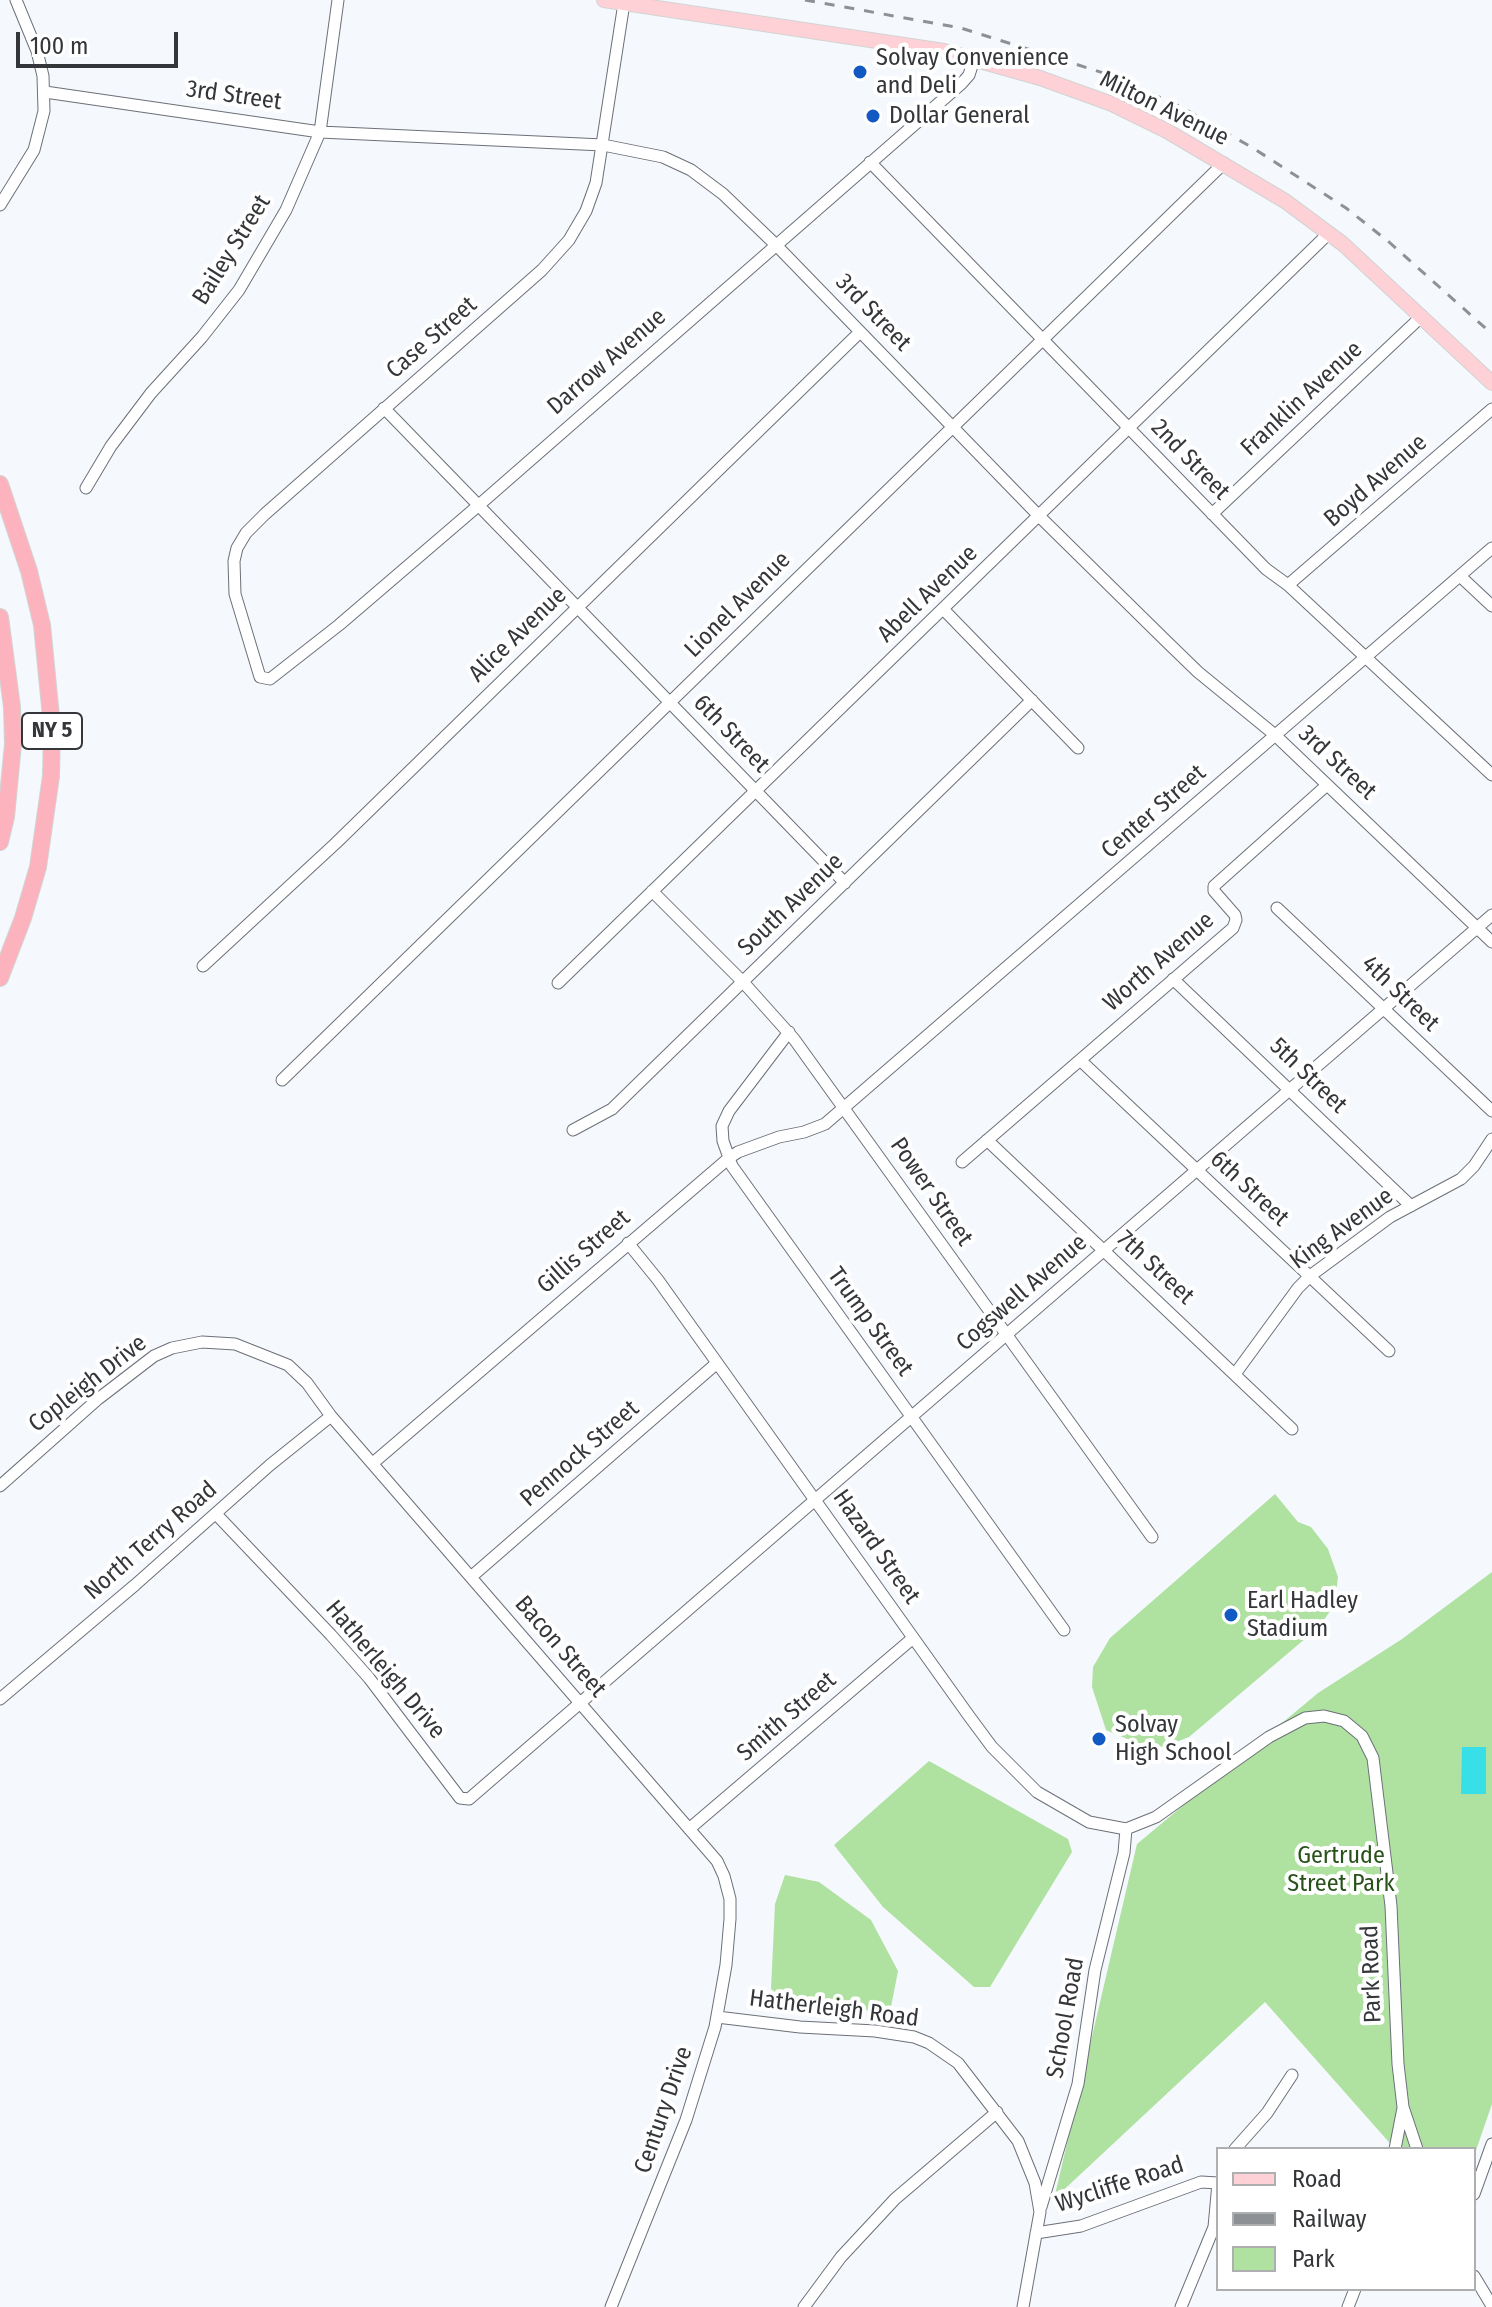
<!DOCTYPE html>
<html>
<head>
<meta charset="utf-8">
<style>
  body { margin:0 }
  #map { position:relative; width:1492px; height:2307px; overflow:hidden; background:#f5f8fd; font-family:"Fira Sans Condensed",sans-serif }
  canvas { display:block }
  .legend { position:absolute; left:1216px; top:2147px; width:260px; height:144px; box-sizing:border-box; background:#fff; border:2px solid #aeafb0; margin:0; padding:10px 14px; list-style:none; font-size:24px; color:#343639 }
  .legend li { display:flex; align-items:center; gap:16px; height:40px }
  .legend b { width:40px; border:2px solid #aeafb0 }
  .scale { position:absolute; left:16px; top:32px; width:162px; height:36px; box-sizing:border-box; border:4px solid #343639; border-top:0; padding-left:10px; font-size:24px; line-height:28px; white-space:nowrap; color:#343639; -webkit-text-stroke:6px #fff; paint-order:stroke }
</style>
</head>
<body>
<div id="map">
<canvas width="1492" height="2307"></canvas>
<ul class="legend">
<li><b style="height:10px;background:#fed1d7"></b>Road</li>
<li><b style="height:10px;background:#8d9094"></b>Railway</li>
<li><b style="height:22px;background:#afe1a0"></b>Park</li>
</ul>
<div class="scale">100 m</div>
</div>
<script>
const ctx = document.querySelector('canvas').getContext('2d');
ctx.lineJoin = 'round';
function fill(path, color) {
  ctx.fillStyle = color;
  ctx.fill(path, 'evenodd');
}
function shape(rows) {
  const path = new Path2D();
  for (const r of rows) {
    path.moveTo(r[0], r[1]);
    for (let i = 2; i < r.length; i += 2) path.lineTo(r[i], r[i + 1]);
  }
  return path;
}
function strokePath(path, color, width, dash) {
  ctx.strokeStyle = color;
  ctx.lineWidth = width;
  ctx.lineCap = dash ? 'butt' : 'round';
  ctx.setLineDash(dash || []);
  ctx.stroke(path);
}
function write(font, color, halo, rows, align = 'center') {
  ctx.font = font + ' "Fira Sans Condensed",sans-serif';
  ctx.lineWidth = 8;
  ctx.setLineDash([]);
  ctx.textBaseline = 'middle';
  ctx.strokeStyle = halo;
  ctx.fillStyle = color;
  for (const [text, x, y, turn = 0] of rows) {
    ctx.save();
    ctx.translate(x, y);
    ctx.rotate((+turn || 0) * Math.PI / 180);
    ctx.textAlign = isNaN(turn) ? turn : align;
    if (halo) ctx.strokeText(text, 0, 0);
    ctx.fillText(text, 0, 0);
    ctx.restore();
  }
}
fill(shape([
  [1275,1494,1298,1522,1311,1527,1328,1549,1338,1577,1335,1604,1319,1627,1189,1737,1163,1747,1137,1743,1106,1730,1092,1687,1093,1667,1110,1638],
  [1492,1572,1492,2104,1474,2156,1474,2149,1395,2149,1265,2002,1054,2199,1137,1844,1318,1693,1402,1639],
  [929,1761,1068,1839,1072,1852,990,1987,974,1987,883,1907,834,1845],
  [785,1875,819,1882,871,1920,898,1971,890,2012,791,2005,771,1989,775,1904]
]), '#afe1a0');
fill(shape([
  [1462,1747,1486,1747,1486,1794,1461,1794]
]), '#38dfe7');
const minor = shape([
  [624,3,596,183,586,211,569,240,542,270,265,514,246,533,237,548,234,561,235,594,260,677,270,679,339,625,479,505,962,83,969,75,974,59],
  [45,92,320,132,603,145,663,157,691,170,723,194,776,245,1039,516,1165,640,1198,672,1275,735,1492,942],
  [870,162,1266,569,1288,585,1492,775],
  [0,205,34,150,44,111,43,76,37,51,16,0],
  [384,408,845,883],
  [86,488,111,446,151,393,202,337,239,290,286,210,320,132,338,0],
  [1212,514,1422,316],
  [1460,576,1492,606],
  [1288,585,1492,409],
  [944,610,1078,748],
  [652,891,743,982,794,1039,1152,1537],
  [1277,908,1492,1111],
  [203,966,336,843,860,332],
  [1173,979,1411,1206],
  [558,983,1328,234],
  [789,1032,729,1111,722,1126,723,1141,732,1166,1064,1630],
  [1080,1060,1389,1351],
  [282,1080,1224,163],
  [573,1130,612,1109,1032,700],
  [987,1140,1292,1429],
  [962,1162,1233,928,1236,920,1235,915,1214,891,1214,886,1327,785],
  [628,1243,658,1280,969,1716,992,1747,1037,1792,1089,1822,1126,1829,1156,1817,1269,1737,1305,1718,1324,1716,1344,1721,1362,1736,1373,1758,1391,1906,1398,2064,1403,2107,1417,2149],
  [1235,1374,1298,1288,1310,1276,1390,1217,1461,1179,1474,1166,1492,1139],
  [373,1463,729,1158,738,1152,779,1137,804,1132,825,1124,1492,548],
  [0,1486,98,1399,154,1356,172,1348,202,1342,235,1344,288,1365,307,1383,331,1416,717,1861,724,1876,730,1899,730,1919,726,1965,715,2027,686,2120,611,2307],
  [216,1514,331,1635,369,1678,460,1798,469,1799,1492,915],
  [471,1577,717,1363],
  [0,1699,135,1585,270,1465,331,1416],
  [689,1829,913,1638],
  [717,2017,800,2027,875,2031,914,2037,929,2043,958,2063,1018,2141,1035,2183,1040,2212,1023,2307],
  [1235,2149,1267,2113,1292,2075],
  [1395,2149,1403,2108],
  [1474,2194,1492,2144],
  [1041,2207,1078,2084,1095,1970,1124,1853,1126,1829],
  [1036,2233,1081,2226,1201,2182,1218,2183],
  [1474,2276,1492,2306],
  [804,2307,841,2257,895,2199,997,2112],
  [1181,2307,1214,2227,1218,2183],
  [1348,2307,1355,2289]
]);
const major = shape([
  [604,0,944,51,1040,78,1112,104,1167,131,1285,201,1343,244,1492,383]
]);
const highway = shape([
  [0,484,29,571,42,625,52,727,51,776,38,867,23,918,0,978],
  [0,617,12,707,13,744,6,817,0,842]
]);
strokePath(minor, '#6c7078', 13);
strokePath(major, '#d2d3d3', 16);
strokePath(highway, '#d2d3d3', 18);
strokePath(minor, '#fff', 11);
strokePath(major, '#fed1d7', 14);
strokePath(highway, '#fdb3bd', 16);
strokePath(shape([
  [805,0,961,28,1110,75,1181,107,1253,148,1346,208,1389,242,1492,334]
]), '#8d9094', 3, [10, 10]);
for (const [x, y, r, color] of [
  [860,72,8,"#1359c4"],
  [873,116,8,"#1359c4"],
  [1231,1615,8,"#1359c4"],
  [1099,1739,8,"#1359c4"]
]) {
  const dot = new Path2D();
  dot.arc(x, y, r, 0, 2 * Math.PI);
  ctx.fillStyle = color;
  ctx.fill(dot);
  strokePath(dot, '#fff', 3);
}
for (const [x, y, w] of [
  [52,731,60]
]) {
  const box = new Path2D();
  box.roundRect(x - w / 2, y - 18, w, 36, 6);
  ctx.fillStyle = '#fff';
  ctx.fill(box);
  strokePath(box, '#343639', 2);
}
write('bold 22px', '#343639', null, [
  ["NY 5",52,731]
]);
write('24px', '#343639', '#fff', [
  ["Solvay Convenience",876,58],
  ["and Deli",876,86],
  ["Dollar General",889,116],
  ["Earl Hadley",1247,1601],
  ["Stadium",1247,1629],
  ["Solvay",1115,1725],
  ["High School",1115,1753]
], 'left');
write('24px', '#343639', '#fff', [
  ["3rd Street",234,96,8],
  ["Milton Avenue",1164,109,26],
  ["Bailey Street",232,250,-58],
  ["3rd Street",873,313,46],
  ["Case Street",432,338,-41],
  ["Darrow Avenue",607,362,-41],
  ["Franklin Avenue",1302,399,-43],
  ["2nd Street",1190,460,46],
  ["Boyd Avenue",1376,481,-41],
  ["Abell Avenue",928,594,-44],
  ["Lionel Avenue",738,605,-45],
  ["Alice Avenue",518,635,-44],
  ["6th Street",731,734,46],
  ["3rd Street",1337,763,43],
  ["Center Street",1154,812,-41],
  ["South Avenue",791,905,-44],
  ["Worth Avenue",1159,962,-41],
  ["4th Street",1400,994,44],
  ["5th Street",1308,1076,44],
  ["6th Street",1249,1189,43],
  ["Power Street",931,1192,55],
  ["King Avenue",1342,1229,-36],
  ["Gillis Street",584,1252,-41],
  ["7th Street",1155,1268,43],
  ["Cogswell Avenue",1022,1293,-41],
  ["Trump Street",870,1322,54],
  ["Copleigh Drive",88,1384,-38],
  ["Pennock Street",580,1454,-41],
  ["North Terry Road",151,1541,-41],
  ["Hazard Street",876,1547,55],
  ["Bacon Street",560,1647,49],
  ["Hatherleigh Drive",385,1670,50],
  ["Smith Street",787,1717,-41],
  ["Park Road",1372,1974,-92],
  ["Hatherleigh Road",834,2009,7],
  ["School Road",1066,2018,-80],
  ["Century Drive",664,2110,-71],
  ["Wycliffe Road",1120,2185,-18]
]);
write('24px', '#29521b', '#fff', [
  ["Gertrude",1341,1856],
  ["Street Park",1341,1884]
]);
</script>
</body>
</html>
